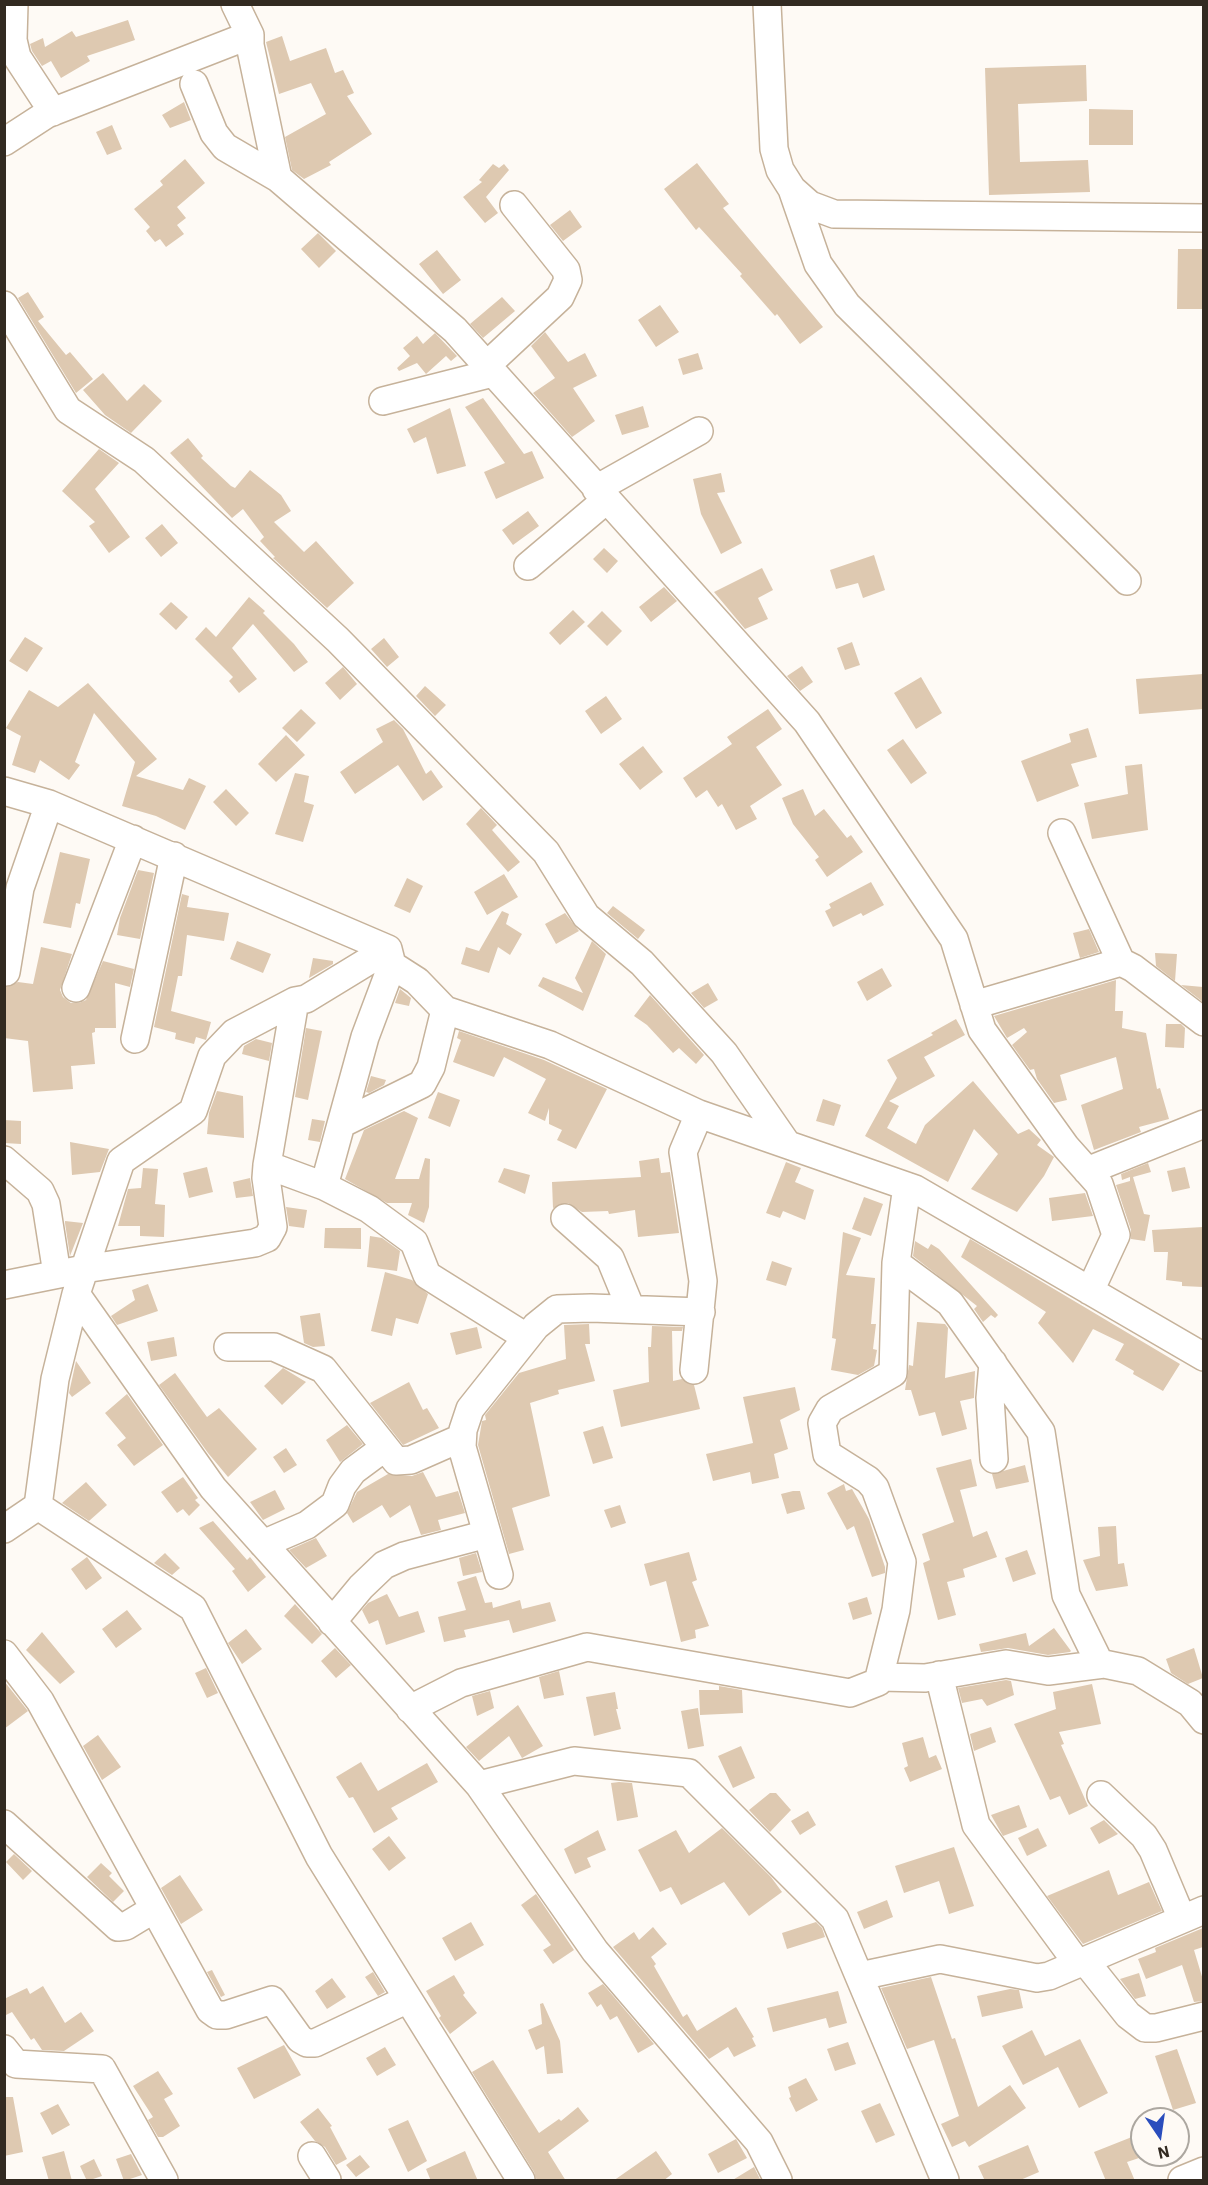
<!DOCTYPE html>
<html>
<head>
<meta charset="utf-8">
<style>
  body { margin:0 }
  #map { position:relative; width:1208px; height:2185px; overflow:hidden; background:#fefaf5; font-family:"IBM Plex Sans",sans-serif }
  canvas { display:block }
  .frame { position:absolute; inset:0; border:6px solid #322a21; pointer-events:none }
  .north { position:absolute; left:1130px; top:2107px; width:60px; height:60px; box-sizing:border-box; background:#fefaf5; border:2px solid #aca7a0; border-radius:50%; rotate:167deg; font-size:16px; font-weight:700; line-height:24px; text-align:center; color:#322a21 }
  .north::after { content:''; display:block; margin:auto; width:21px; height:27px; background:#2a4dbd; clip-path:polygon(50% 0,100% 100%,50% 72%,0 100%) }
</style>
</head>
<body>
<div id="map">
<canvas width="1208" height="2185"></canvas>
<div class="frame"></div>
<div class="north">N</div>
</div>
<script>
const ctx = document.querySelector('canvas').getContext('2d');
ctx.lineJoin = 'round';
function fill(path, color) {
  ctx.fillStyle = color;
  ctx.fill(path, 'evenodd');
}
function shape(rows) {
  const path = new Path2D();
  for (const r of rows) {
    path.moveTo(r[0], r[1]);
    for (let i = 2; i < r.length; i += 2) path.lineTo(r[i], r[i + 1]);
  }
  return path;
}
function strokePath(path, color, width, dash) {
  ctx.strokeStyle = color;
  ctx.lineWidth = width;
  ctx.lineCap = dash ? 'butt' : 'round';
  ctx.setLineDash(dash || []);
  ctx.stroke(path);
}
fill(shape([
  [128,20,135,40,87,56,90,61,61,78,51,61,42,66,32,51,30,44,43,38,45,47,72,31,76,37],
  [282,36,290,61,326,48,335,73,343,70,354,93,347,96,372,134,329,162,331,165,304,179,292,170,285,137,326,114,311,83,279,94,266,42],
  [1086,65,1087,101,1018,104,1020,162,1088,160,1090,192,989,195,985,68],
  [184,102,191,120,170,128,162,115],
  [1089,109,1133,110,1133,145,1089,145],
  [112,125,122,149,107,155,96,132],
  [185,159,205,183,177,207,186,218,177,225,184,234,166,247,160,239,155,242,146,231,150,227,134,209,163,185,160,181],
  [697,163,729,204,723,208,823,327,800,344,777,314,775,316,740,276,742,274,699,227,696,230,664,189],
  [493,164,499,168,504,164,509,170,486,197,498,213,485,223,463,197,482,182,479,180],
  [570,210,582,227,563,241,550,225],
  [318,233,336,251,319,268,301,249],
  [1178,249,1203,249,1203,309,1177,309],
  [437,250,461,280,443,294,419,264],
  [28,292,44,317,38,321,66,355,70,352,93,379,76,393,18,298],
  [502,297,515,311,483,338,470,324],
  [660,305,679,332,656,347,638,320],
  [545,332,568,362,585,353,597,376,573,388,595,421,572,437,533,393,555,378,531,346],
  [435,333,457,356,451,361,446,356,426,374,417,363,399,371,397,368,410,356,403,348,417,336,423,344],
  [698,353,703,369,683,375,678,359],
  [103,373,127,401,144,384,162,401,131,433,105,415,83,390],
  [483,398,524,454,532,451,544,478,496,499,484,472,505,463,465,407],
  [643,406,649,427,622,435,615,415],
  [450,408,466,466,437,474,426,437,414,443,407,429],
  [188,438,203,456,201,458,231,486,235,488,250,470,281,495,291,511,274,522,304,552,316,541,354,583,327,608,273,558,275,557,260,541,264,537,243,509,232,518,170,453],
  [99,449,119,463,95,489,130,537,109,553,89,526,95,522,62,491],
  [721,473,725,492,717,493,742,543,721,554,701,514,693,479],
  [528,511,539,526,513,545,502,530],
  [162,524,178,543,161,557,145,538],
  [604,548,618,561,607,573,593,559],
  [874,555,885,590,863,598,858,583,836,589,830,570],
  [762,568,773,590,758,598,768,619,745,629,714,592],
  [664,587,677,601,651,622,639,607],
  [249,597,265,611,263,613,294,644,308,662,294,672,253,624,232,648,257,679,239,693,229,681,233,677,195,639,206,627,216,637],
  [171,602,188,617,176,630,159,614],
  [573,610,585,622,560,645,549,633],
  [602,611,622,631,607,646,587,626],
  [25,637,43,648,27,672,9,661],
  [384,638,399,657,387,667,371,649],
  [852,642,860,665,845,670,837,648],
  [802,666,813,682,800,691,787,676],
  [343,667,357,684,340,700,325,683],
  [1203,674,1203,709,1139,714,1136,679],
  [921,677,942,713,916,729,894,693],
  [88,683,157,759,136,776,183,790,189,778,206,786,185,830,156,816,122,806,135,762,94,713,75,762,80,765,69,780,40,760,35,773,12,765,21,736,6,728,29,690,58,707],
  [425,686,446,705,435,716,416,696],
  [606,696,622,719,601,734,585,711],
  [301,709,316,723,297,742,282,728],
  [768,709,782,729,756,747,782,785,750,806,757,819,736,830,722,804,718,807,707,790,696,798,683,778,732,744,727,737],
  [394,720,403,729,426,774,431,770,443,787,423,801,398,765,355,794,340,772,383,742,376,729],
  [1088,728,1097,757,1071,764,1079,786,1037,802,1021,761,1071,742,1069,734],
  [286,735,305,755,276,782,258,764],
  [903,739,927,773,911,784,887,750],
  [643,746,663,772,640,790,619,764],
  [1142,764,1148,830,1092,839,1084,803,1128,794,1125,766],
  [295,773,309,776,304,802,314,805,303,842,275,834],
  [226,789,249,813,236,826,213,802],
  [803,789,815,816,824,809,847,838,851,835,863,852,827,877,815,860,819,857,793,824,782,798],
  [481,808,497,825,492,830,520,862,508,872,466,824],
  [60,852,90,859,80,904,76,903,71,928,43,923],
  [138,870,154,873,140,939,117,935,120,918],
  [504,874,518,897,487,915,474,892],
  [407,878,423,886,410,913,394,906],
  [871,882,884,905,863,916,861,913,833,927,825,911,831,908,829,904],
  [182,894,189,896,187,907,229,913,224,941,187,935,182,976,178,976,171,1011,211,1022,206,1040,196,1037,194,1044,175,1039,176,1033,154,1027],
  [613,906,645,930,638,939,607,913],
  [502,911,509,914,506,924,522,934,510,955,498,947,489,973,461,964,466,947,479,951],
  [565,913,579,931,556,944,545,924],
  [1089,929,1099,952,1080,958,1073,933],
  [237,941,271,954,263,973,230,959],
  [592,941,606,954,583,1011,538,986,543,977,583,993,575,978],
  [41,947,72,954,60,990,63,997,71,1003,79,1003,86,1000,103,961,134,969,130,987,115,983,116,1028,95,1028,95,1032,92,1033,95,1064,71,1066,73,1089,33,1092,28,1041,4,1038,4,988,18,982,33,984],
  [1155,953,1177,954,1175,981,1156,966],
  [313,958,333,961,333,964,309,978],
  [882,968,892,986,867,1001,857,982],
  [1116,980,1115,1011,1123,1011,1122,1028,1146,1033,1157,1089,1160,1088,1169,1119,1139,1127,1141,1132,1094,1150,1081,1105,1123,1089,1116,1057,1060,1075,1067,1100,1054,1103,1037,1079,1034,1069,1030,1070,1012,1045,1027,1032,1024,1028,1007,1038,994,1016],
  [708,983,718,1000,704,1008,691,993],
  [1181,985,1203,987,1203,1002],
  [400,989,411,998,409,1006,395,1003],
  [650,995,704,1055,696,1064,679,1048,673,1053,647,1025,634,1016],
  [956,1019,965,1035,924,1057,935,1076,889,1101,899,1106,887,1128,916,1144,925,1125,973,1081,1018,1134,1029,1129,1041,1140,1037,1145,1054,1157,1044,1176,1017,1212,971,1189,998,1154,974,1129,948,1182,865,1136,897,1078,887,1060,933,1035,931,1033],
  [1166,1024,1181,1024,1185,1028,1184,1048,1165,1047],
  [306,1028,322,1031,308,1100,295,1097],
  [459,1031,544,1060,607,1089,576,1149,557,1140,562,1130,549,1124,549,1108,545,1121,528,1113,546,1079,504,1057,494,1077,453,1062,461,1040,457,1038],
  [256,1039,272,1043,269,1061,242,1054,244,1046],
  [371,1076,386,1080,384,1085,369,1093,366,1092],
  [217,1091,243,1096,244,1138,207,1134,209,1113],
  [438,1092,460,1100,450,1127,428,1118],
  [823,1099,841,1105,834,1126,816,1121],
  [404,1111,418,1118,395,1179,419,1179,425,1158,430,1159,429,1207,424,1223,408,1215,412,1203,387,1203,345,1179,364,1130],
  [312,1119,325,1121,320,1142,308,1140],
  [4,1120,21,1121,21,1144,4,1143],
  [70,1142,109,1149,100,1172,72,1175],
  [659,1158,661,1173,670,1172,679,1233,638,1237,635,1210,609,1214,608,1211,582,1212,568,1203,553,1208,552,1182,641,1177,639,1161],
  [786,1162,801,1168,795,1182,814,1190,805,1220,783,1211,780,1218,766,1213],
  [1148,1163,1151,1172,1133,1177,1144,1214,1150,1215,1145,1241,1131,1239,1131,1230,1116,1185,1130,1181,1130,1177,1122,1180,1121,1174],
  [207,1167,213,1192,189,1198,183,1173],
  [1185,1167,1190,1188,1172,1192,1167,1171],
  [143,1168,158,1169,155,1204,165,1205,164,1237,140,1236,140,1226,118,1226,128,1189,141,1188],
  [504,1168,530,1175,525,1194,498,1182],
  [250,1178,253,1196,236,1198,233,1182],
  [1085,1193,1093,1216,1052,1221,1049,1198],
  [864,1197,883,1204,871,1236,852,1229],
  [286,1207,307,1210,304,1228,289,1226],
  [65,1221,83,1223,70,1256,65,1223],
  [1203,1227,1203,1287,1182,1286,1182,1282,1166,1280,1168,1252,1154,1252,1152,1230],
  [325,1228,361,1228,361,1249,324,1248],
  [843,1232,861,1238,846,1275,875,1278,871,1324,876,1324,873,1349,877,1350,874,1366,858,1375,831,1370,836,1339,832,1338],
  [370,1236,382,1238,400,1251,397,1271,367,1267],
  [970,1239,1180,1364,1163,1391,1133,1374,1134,1371,1115,1360,1124,1344,1093,1329,1073,1363,1038,1323,1046,1312,961,1257],
  [915,1241,928,1249,931,1244,939,1249,998,1315,995,1318,991,1315,983,1322,974,1309,977,1306,913,1256],
  [772,1261,792,1268,786,1286,766,1280],
  [385,1272,412,1280,428,1294,418,1324,396,1318,392,1336,371,1331],
  [148,1284,158,1311,117,1325,111,1316,135,1300,132,1290],
  [320,1313,325,1346,313,1347,304,1343,300,1316],
  [917,1322,945,1324,948,1328,945,1378,975,1371,974,1398,960,1401,967,1429,942,1436,935,1412,919,1416,911,1390,905,1390,909,1365,913,1366],
  [589,1324,590,1344,585,1344,595,1381,558,1390,559,1394,530,1403,550,1496,512,1508,524,1550,509,1554,478,1445,482,1421,486,1420,485,1415,519,1373,566,1359,564,1325],
  [652,1326,683,1327,682,1331,672,1331,673,1381,682,1379,694,1385,700,1409,621,1427,613,1390,649,1382,648,1347,651,1347],
  [477,1327,482,1348,456,1355,450,1333],
  [174,1337,177,1356,151,1361,147,1342],
  [76,1361,91,1383,72,1397,69,1393],
  [283,1368,306,1382,282,1405,264,1386],
  [175,1373,207,1417,219,1408,257,1449,228,1477,208,1453,159,1385],
  [409,1382,423,1410,427,1408,439,1428,403,1445,370,1403],
  [795,1387,800,1410,780,1420,788,1449,774,1454,779,1478,752,1484,750,1472,713,1481,706,1454,753,1443,743,1397],
  [127,1394,163,1445,134,1466,117,1445,126,1438,105,1413],
  [347,1425,363,1444,340,1462,326,1440],
  [603,1426,613,1458,593,1464,583,1432],
  [286,1448,297,1465,284,1473,273,1457],
  [971,1459,977,1486,960,1490,973,1537,987,1531,997,1557,963,1569,965,1577,947,1582,956,1615,938,1620,923,1563,930,1560,922,1534,954,1522,936,1468],
  [1025,1465,1029,1482,996,1489,992,1474],
  [423,1472,436,1497,458,1491,465,1513,438,1520,441,1530,421,1535,410,1505,390,1518,382,1505,353,1523,347,1513,357,1492,388,1474,412,1476],
  [183,1477,198,1498,195,1500,200,1505,189,1516,183,1509,177,1513,161,1492],
  [86,1482,107,1505,89,1521,62,1503],
  [844,1484,846,1491,852,1489,869,1519,885,1567,885,1573,872,1577,854,1526,847,1530,827,1493],
  [275,1490,285,1509,263,1520,250,1502],
  [793,1491,800,1491,805,1509,787,1514,781,1494],
  [620,1505,626,1523,611,1528,604,1510],
  [213,1521,247,1560,250,1557,266,1577,248,1592,232,1571,235,1569,199,1528],
  [1116,1526,1118,1564,1124,1563,1128,1586,1096,1591,1083,1560,1100,1556,1098,1527],
  [316,1538,327,1556,306,1568,289,1550],
  [1027,1550,1036,1574,1013,1582,1005,1558],
  [689,1552,697,1580,692,1582,709,1626,695,1630,696,1638,681,1642,666,1581,650,1586,644,1564],
  [165,1553,180,1568,172,1575,154,1563],
  [476,1553,482,1572,463,1576,459,1558],
  [87,1557,102,1578,86,1590,71,1569],
  [476,1576,485,1603,492,1602,493,1608,520,1600,522,1609,550,1602,556,1621,513,1633,509,1620,464,1630,466,1637,444,1642,438,1617,466,1610,457,1582],
  [387,1594,399,1617,418,1611,425,1632,386,1645,378,1620,369,1624,362,1610,368,1603],
  [867,1597,872,1614,853,1620,848,1603],
  [295,1604,322,1634,312,1644,284,1616],
  [127,1610,142,1629,116,1648,102,1629],
  [1054,1628,1071,1651,1070,1652,1048,1655,1008,1648,981,1652,979,1644,1026,1633,1029,1646],
  [246,1629,262,1649,242,1664,228,1643],
  [42,1632,75,1672,60,1684,26,1650],
  [335,1648,351,1665,336,1678,321,1661],
  [1194,1648,1203,1678,1188,1684,1171,1673,1166,1659],
  [206,1668,218,1693,207,1698,195,1673],
  [559,1671,564,1695,544,1699,539,1677],
  [1006,1680,1011,1681,1014,1695,987,1706,982,1699,962,1703,958,1688],
  [4,1681,28,1711,4,1729],
  [1092,1684,1101,1724,1059,1732,1064,1744,1061,1745,1088,1806,1069,1815,1060,1796,1050,1800,1014,1724,1056,1709,1053,1692],
  [719,1686,742,1690,743,1713,700,1715,699,1690,719,1690],
  [490,1691,494,1708,477,1716,472,1696],
  [615,1692,618,1709,616,1709,621,1729,594,1736,586,1697],
  [518,1705,543,1746,522,1758,509,1736,479,1761,466,1747],
  [698,1708,704,1746,688,1749,681,1711],
  [991,1727,996,1742,974,1751,970,1734],
  [98,1735,121,1767,102,1780,83,1746],
  [923,1737,929,1758,936,1755,942,1769,910,1782,904,1768,908,1766,902,1743],
  [741,1746,755,1778,733,1788,718,1756],
  [361,1762,378,1791,427,1763,438,1782,391,1808,398,1819,374,1833,353,1797,349,1798,336,1777],
  [619,1782,632,1783,638,1817,617,1821,611,1783],
  [770,1793,776,1793,791,1810,770,1832,749,1810],
  [1019,1805,1027,1827,1003,1836,991,1815],
  [808,1811,816,1825,800,1835,791,1821],
  [1104,1820,1118,1834,1099,1844,1090,1828],
  [722,1828,771,1877,782,1892,749,1916,724,1882,681,1905,671,1887,660,1892,638,1850,676,1830,689,1853],
  [1038,1828,1047,1846,1027,1856,1018,1838],
  [598,1830,606,1850,587,1858,591,1867,575,1874,564,1849],
  [389,1836,406,1858,389,1871,372,1849],
  [954,1847,974,1906,949,1914,939,1881,904,1893,895,1866],
  [14,1854,32,1871,23,1880,6,1862],
  [101,1863,112,1873,109,1876,124,1891,113,1902,87,1877],
  [1109,1870,1118,1895,1149,1882,1162,1911,1083,1944,1047,1896],
  [180,1875,203,1910,181,1924,161,1888],
  [536,1894,574,1950,553,1964,543,1950,551,1945,521,1905],
  [887,1900,893,1917,864,1929,857,1912],
  [471,1922,484,1945,455,1961,442,1938],
  [816,1922,822,1928,825,1937,787,1949,782,1933],
  [653,1927,667,1944,651,1957,656,1964,654,1966,683,2017,687,2014,697,2031,736,2007,754,2037,752,2038,756,2046,734,2057,728,2047,709,2059,613,1947,634,1932,639,1940],
  [1203,1928,1203,1947,1194,1950,1203,1980,1203,2001,1194,2002,1182,1965,1146,1979,1138,1959,1156,1952,1155,1948],
  [212,1970,225,1995,221,1997,207,1972],
  [373,1972,385,1992,378,1996,365,1977],
  [1139,1973,1146,1996,1135,1999,1120,1979],
  [454,1975,465,1993,463,1995,477,2013,450,2034,439,2018,441,2016,426,1991],
  [931,1977,952,2039,955,2038,978,2107,1010,2085,1026,2108,969,2147,965,2141,952,2147,941,2124,959,2116,934,2040,907,2049,881,1988],
  [332,1978,346,1997,327,2009,315,1991],
  [603,1984,654,2044,638,2053,617,2016,610,2020,601,2004,597,2007,588,1993],
  [43,1986,65,2023,81,2012,94,2031,64,2051,42,2050,34,2038,31,2040,12,2012,4,2016,4,1999,27,1988,30,1994],
  [1010,1989,1019,1990,1023,2008,982,2017,977,1996],
  [838,1991,847,2023,829,2028,826,2018,773,2032,767,2008],
  [543,2003,560,2041,563,2073,547,2074,544,2046,536,2050,528,2030,542,2024,540,2004],
  [1032,2030,1045,2056,1080,2039,1108,2093,1079,2108,1058,2067,1023,2085,1002,2046],
  [848,2042,856,2064,835,2071,827,2049],
  [284,2045,301,2075,254,2099,237,2068],
  [385,2047,396,2065,377,2076,366,2058],
  [1177,2049,1196,2103,1173,2110,1155,2056],
  [493,2060,539,2133,559,2119,561,2121,578,2107,589,2121,548,2152,566,2181,537,2181,534,2172,472,2072],
  [158,2071,173,2094,164,2099,180,2126,163,2137,158,2137,148,2120,153,2117,133,2086],
  [806,2078,818,2100,796,2112,789,2098,791,2097,788,2087],
  [4,2097,13,2097,23,2152,4,2156],
  [880,2103,895,2135,876,2143,861,2111],
  [58,2104,70,2125,52,2135,40,2113],
  [318,2108,332,2126,330,2127,347,2159,336,2165,325,2147,315,2141,300,2122],
  [408,2120,427,2161,408,2172,388,2129],
  [1142,2133,1142,2157,1127,2162,1135,2181,1106,2181,1094,2152],
  [736,2139,747,2158,718,2173,708,2154],
  [1028,2145,1039,2172,1018,2181,985,2181,978,2166],
  [64,2151,72,2181,49,2181,42,2157],
  [465,2151,478,2181,431,2181,426,2169],
  [656,2151,672,2174,663,2181,613,2181],
  [131,2154,142,2175,124,2181,116,2159],
  [360,2155,370,2167,356,2177,346,2165],
  [94,2159,102,2176,87,2181,80,2166],
  [754,2167,761,2181,731,2181]
]), '#dec9b1');
const minor = shape([
  [14,4,13,40,17,57,53,112],
  [235,4,250,35,250,45,278,178,455,330,807,722,954,939,982,1030,1066,1147,1099,1184,1116,1235,1090,1291],
  [767,4,774,149,780,170,792,189,810,205,834,214,1204,218],
  [194,84,214,133,225,147,278,178],
  [4,142,47,114,250,35],
  [792,189,818,264,847,305,1127,581],
  [4,305,68,410,144,460,338,640,546,852,586,916,642,963,724,1053,787,1144],
  [486,366,560,297,568,280,566,270,514,205],
  [383,401,493,373],
  [596,489,699,431],
  [528,566,606,500],
  [4,791,49,804,388,949,392,965,417,981,445,1010,550,1045,699,1114,915,1189,1204,1357],
  [1062,833,1121,962],
  [388,949,306,999,295,1001,234,1033,212,1056,193,1111,121,1161,76,1294,213,1488,479,1785],
  [6,972,20,888,49,804],
  [76,988,133,839],
  [974,1005,1121,962,1133,968,1204,1022],
  [135,1039,174,856],
  [341,1124,422,1084,431,1067,445,1010],
  [4,1160,40,1191,46,1204,57,1274],
  [267,1165,324,1186,369,1209,414,1242,427,1275,526,1337],
  [1087,1171,1204,1124],
  [324,1186,365,1037,392,965],
  [565,1218,610,1258,631,1309],
  [896,1263,950,1303,1041,1432,1066,1595,1100,1664],
  [4,1285,84,1269,255,1243,267,1238,273,1227,266,1178,267,1165,295,1001],
  [228,1347,274,1347,323,1369,396,1461,411,1460,461,1438],
  [993,1363,990,1398,994,1459],
  [694,1370,703,1281,683,1152,699,1114],
  [38,1506,193,1608,319,1856,521,2180],
  [4,1529,38,1506,55,1379,76,1294],
  [263,1544,307,1525,335,1504,342,1486,353,1471,384,1448],
  [499,1575,462,1447,463,1430,470,1409,536,1326,557,1309,591,1308,701,1312],
  [332,1622,361,1587,384,1565,404,1556,487,1534],
  [4,1654,40,1701,210,2010,217,2015,226,2015,272,2000,300,2039,307,2043,315,2043,408,1999],
  [939,1675,976,1825,1078,1964],
  [880,1677,925,1678,1006,1664,1048,1671,1104,1664,1138,1671,1190,1703,1204,1720],
  [410,1709,461,1683,587,1647,850,1693,878,1682,896,1610,902,1562,875,1488,868,1480,827,1454,822,1423,830,1409,893,1373,896,1263,907,1186],
  [1101,1795,1144,1836,1153,1850,1182,1919],
  [4,1824,118,1927,126,1926,154,1909],
  [1085,1961,1128,2015,1145,2028,1156,2028,1204,2016],
  [860,1976,940,1959,1037,1978,1049,1976,1204,1910],
  [4,2049,16,2064,102,2069,164,2180],
  [312,2156,327,2180],
  [778,2180,759,2142,595,1951,479,1785,574,1761,689,1773,835,1919,945,2180],
  [1182,2180,1204,2171]
]);
strokePath(minor, '#c6b29a', 30);
strokePath(minor, '#fff', 27);
</script>
</body>
</html>
